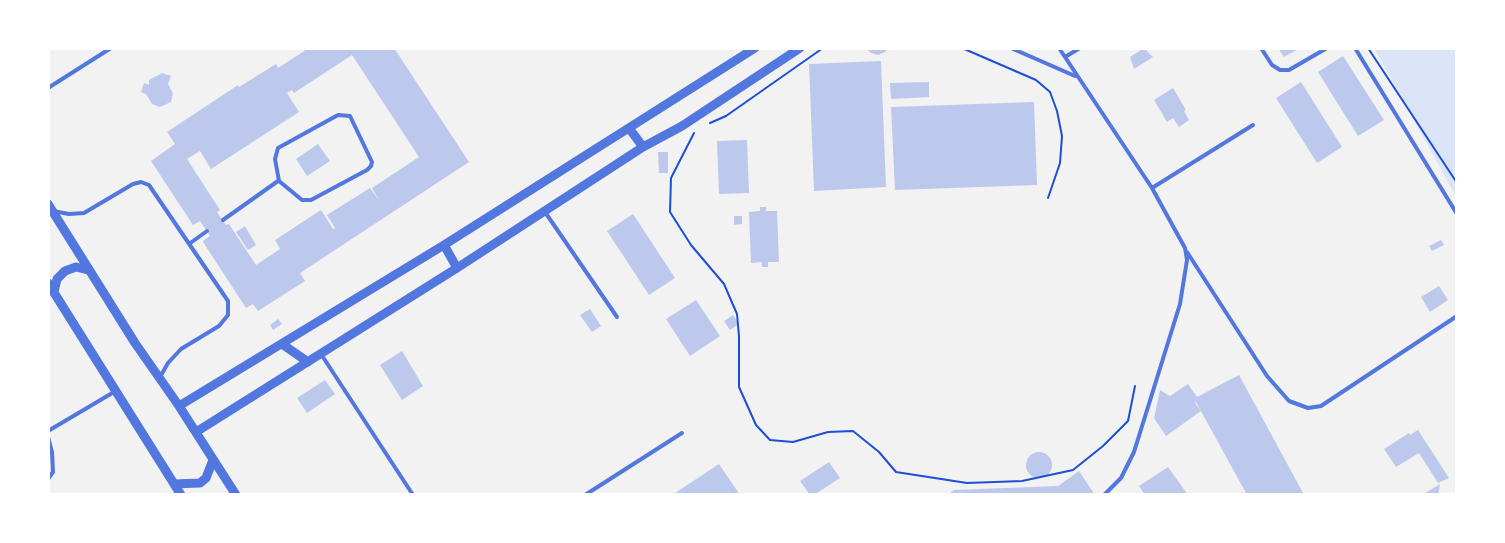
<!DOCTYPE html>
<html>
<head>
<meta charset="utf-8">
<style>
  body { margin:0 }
  #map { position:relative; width:1505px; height:543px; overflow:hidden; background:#f2f2f2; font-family:Poppins,sans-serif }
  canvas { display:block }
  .frame { position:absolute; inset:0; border:50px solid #fff; pointer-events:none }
</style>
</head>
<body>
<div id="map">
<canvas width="1505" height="543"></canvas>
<div class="frame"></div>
</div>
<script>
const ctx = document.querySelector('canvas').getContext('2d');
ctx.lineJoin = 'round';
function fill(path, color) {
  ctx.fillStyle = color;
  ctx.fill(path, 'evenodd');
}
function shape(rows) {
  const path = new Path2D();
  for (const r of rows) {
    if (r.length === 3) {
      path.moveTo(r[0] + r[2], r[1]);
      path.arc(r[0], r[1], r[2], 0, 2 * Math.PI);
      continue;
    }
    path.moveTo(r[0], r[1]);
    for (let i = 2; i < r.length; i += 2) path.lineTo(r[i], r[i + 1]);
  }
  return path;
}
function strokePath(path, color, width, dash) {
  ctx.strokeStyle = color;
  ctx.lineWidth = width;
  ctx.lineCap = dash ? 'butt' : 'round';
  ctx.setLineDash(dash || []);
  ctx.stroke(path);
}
fill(shape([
  [1374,48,1457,48,1457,198]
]), '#dbe4f7');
fill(shape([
  [309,48,394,48,469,162,300,273,305,281,258,311,253,304,246,308,203,242,204,240,210,236,200,221,193,225,151,161,175,144,167,132,238,85,239,87,276,64,278,68],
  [352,55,419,157,372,188,379,200,370,188,346,203,327,215,335,228,333,229,321,210,275,240,280,249,256,265,229,224,226,225,217,212,220,210,187,159,200,151,211,169,299,112,287,93,292,90,294,93],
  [866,48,889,48,885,52,878,55,871,53],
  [1144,48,1153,57,1134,69,1130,57],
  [1278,48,1300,48,1284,57],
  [1343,56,1384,120,1358,136,1318,72],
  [881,61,886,187,814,191,809,64],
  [162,73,171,76,168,84,173,93,171,102,160,107,152,104,146,94,141,92,144,83,149,85,149,80],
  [929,82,929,97,891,99,890,83],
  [1301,82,1342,147,1317,163,1276,98],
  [1173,88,1186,110,1184,111,1189,120,1179,127,1173,118,1167,122,1154,100],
  [1034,102,1037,185,895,190,891,107],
  [747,140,749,193,719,194,717,141],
  [318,144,330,161,307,176,296,159],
  [658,152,668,152,668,173,659,173],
  [760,207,766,207,766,211,777,211,779,262,768,262,768,267,762,267,762,262,751,263,749,212,760,211],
  [633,214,675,278,649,295,607,231],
  [734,216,742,216,742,224,734,225],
  [245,226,256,245,248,250,236,232],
  [1441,240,1444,245,1432,251,1429,246],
  [1439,286,1448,300,1430,312,1421,297],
  [696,300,720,336,690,356,666,319],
  [590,309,601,326,592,332,580,315],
  [733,315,739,324,730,330,724,321],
  [278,319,282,324,273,330,270,325],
  [402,351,423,386,402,400,380,365],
  [1239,375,1296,480,1304,495,1247,495,1196,402,1195,403,1201,411,1166,436,1154,418,1160,390,1170,396,1188,384,1197,397],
  [325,380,335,394,307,413,297,398],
  [1418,430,1449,478,1438,483,1419,453,1396,467,1384,449,1409,433,1410,435],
  [1039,465,13],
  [829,462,840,478,814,495,810,495,800,481],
  [719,464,740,495,672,495],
  [1168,467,1188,495,1145,495,1139,486],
  [1079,471,1095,495,947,495,954,490,1058,486],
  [1440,484,1438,495,1422,495]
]), '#bdc9ec');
strokePath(shape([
  [962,48,1036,80,1050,92,1057,111,1062,136,1060,163,1048,198],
  [1368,48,1457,183],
  [710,123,726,116,823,48],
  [694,133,671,178,670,212,691,245,724,284,737,314,739,336,739,387,756,425,770,440,793,442,828,432,853,431,879,452,896,472,967,483,1022,481,1073,470,1103,446,1128,421,1135,386]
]), '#1d4ed8', 2);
strokePath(shape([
  [1011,48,1075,76],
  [1059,48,1152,188,1185,248,1187,260,1180,304,1134,452,1121,478,1104,495],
  [1261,48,1272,65,1280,70,1289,70,1327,48],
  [1355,48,1457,214],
  [1065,57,1080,48],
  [48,88,111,48],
  [338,115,350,116,372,162,371,166,367,170,311,200,302,200,279,181,275,159,278,148,338,115],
  [1152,188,1253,125],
  [53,211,69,214,84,213,133,184,141,182,149,185,228,301,228,315,219,326,181,349,168,363,160,377],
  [545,212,617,317],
  [223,220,278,181],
  [189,244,207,231],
  [1187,252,1267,376,1289,401,1308,408,1321,406,1457,316],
  [321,354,413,495],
  [48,431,114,392],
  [48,437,52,452,53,472,48,479],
  [585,495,682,433]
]), '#5277de', 4);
strokePath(shape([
  [629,128,643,147],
  [48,204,135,343,179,406,236,495],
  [444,245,457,268],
  [48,283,181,495],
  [54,292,57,279,65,271,76,267,88,270],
  [282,344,308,362],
  [179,406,444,245,755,48],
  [196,432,457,268,643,147,682,126,800,48],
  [174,484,200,483,206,478,213,460]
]), '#5277de', 9);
</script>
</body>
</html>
